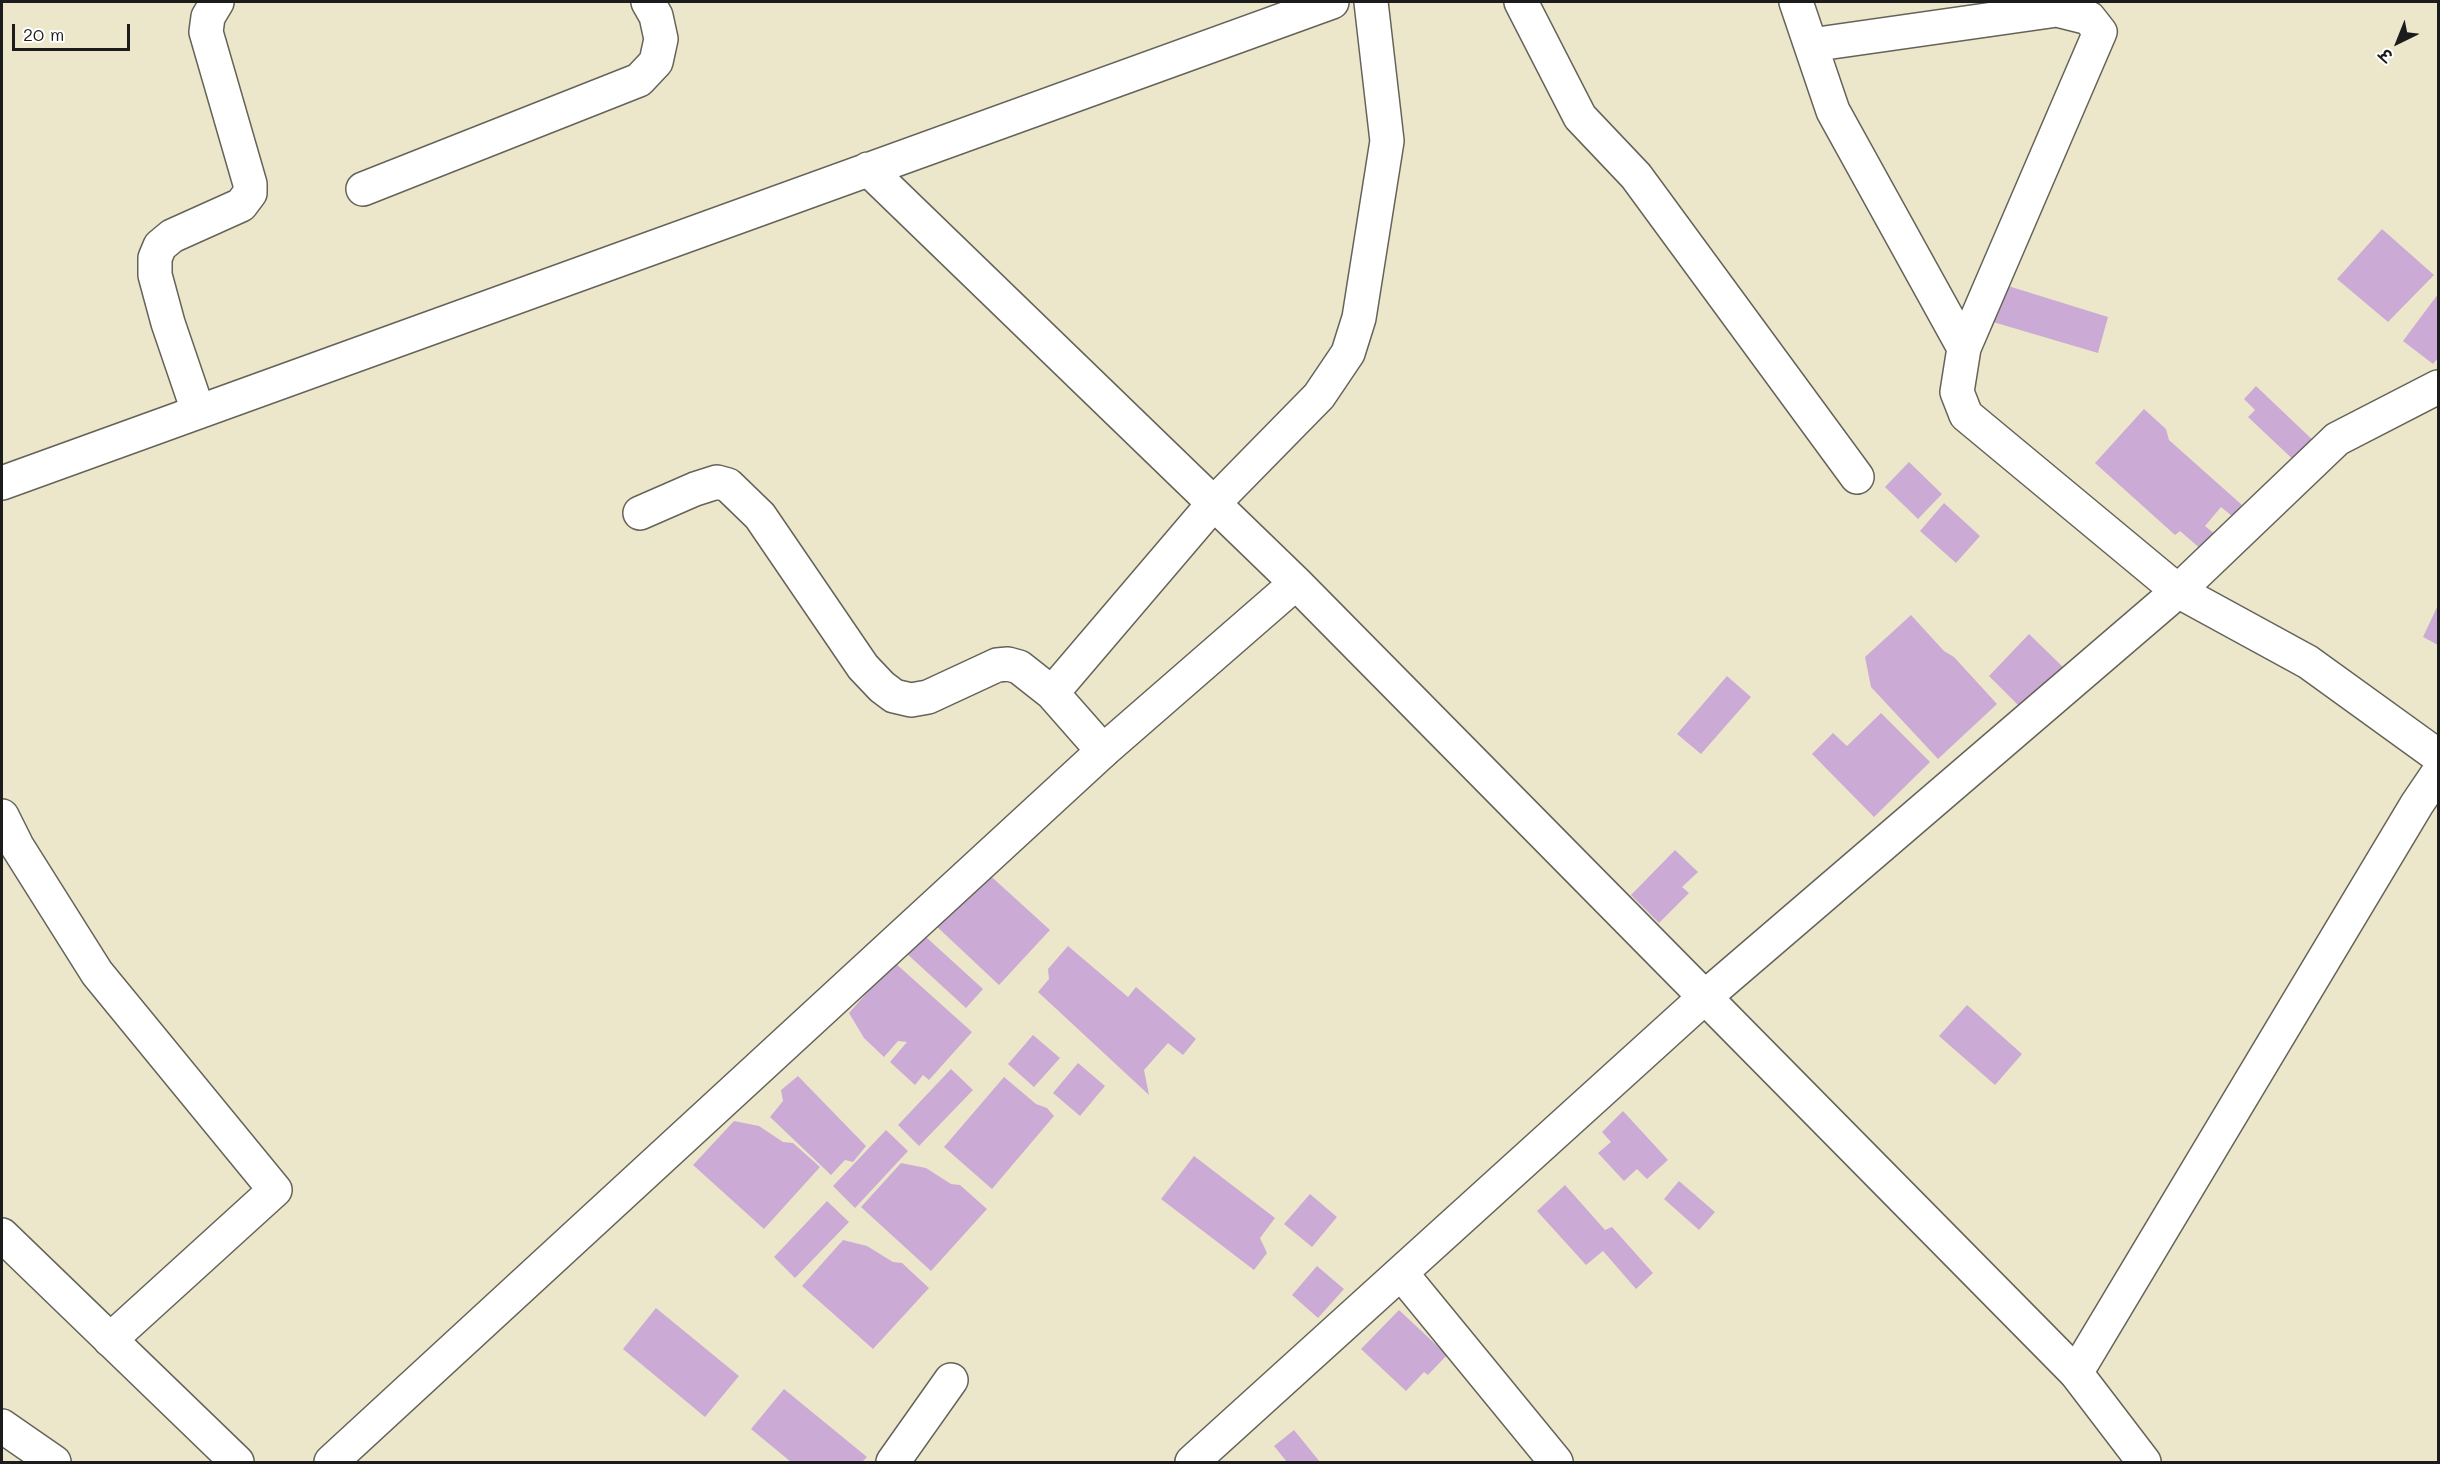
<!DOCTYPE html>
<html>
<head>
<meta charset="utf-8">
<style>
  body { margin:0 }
  #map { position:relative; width:2440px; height:1464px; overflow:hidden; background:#ece7ca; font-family:Mali,"Playpen Sans Deva",sans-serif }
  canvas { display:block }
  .frame { position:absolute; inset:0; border:3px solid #1c1c1c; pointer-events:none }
  .north { position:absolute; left:2368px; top:12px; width:60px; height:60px; -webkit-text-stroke:4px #fff; paint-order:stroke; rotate:223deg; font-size:16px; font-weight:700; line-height:24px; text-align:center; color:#1c1c1c }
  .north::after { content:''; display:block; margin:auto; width:21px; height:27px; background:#1c1c1c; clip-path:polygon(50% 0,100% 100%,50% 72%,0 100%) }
  .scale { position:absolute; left:12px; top:24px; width:118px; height:27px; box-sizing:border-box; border:3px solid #1c1c1c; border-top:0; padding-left:8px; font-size:18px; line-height:21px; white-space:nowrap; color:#1c1c1c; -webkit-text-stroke:4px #fff; paint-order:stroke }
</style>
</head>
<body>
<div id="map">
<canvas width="2440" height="1464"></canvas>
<div class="frame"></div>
<div class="north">उ</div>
<div class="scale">20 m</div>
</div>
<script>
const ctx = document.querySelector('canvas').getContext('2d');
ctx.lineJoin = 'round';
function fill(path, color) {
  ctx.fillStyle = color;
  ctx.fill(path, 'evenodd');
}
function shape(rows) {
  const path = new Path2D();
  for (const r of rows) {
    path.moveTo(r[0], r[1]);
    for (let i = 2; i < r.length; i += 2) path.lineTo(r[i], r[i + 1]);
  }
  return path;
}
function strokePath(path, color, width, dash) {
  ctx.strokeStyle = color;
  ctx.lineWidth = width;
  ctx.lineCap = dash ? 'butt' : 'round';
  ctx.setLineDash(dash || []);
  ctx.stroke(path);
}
fill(shape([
  [2382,229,2434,275,2388,322,2337,279],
  [2005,285,2108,317,2098,353,1993,322],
  [2438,294,2438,358,2433,364,2403,341],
  [2256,386,2319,446,2300,466,2248,417,2255,410,2244,399],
  [2144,409,2166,429,2169,440,2242,505,2232,516,2221,507,2205,526,2216,535,2202,550,2180,531,2175,535,2095,463],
  [1909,462,1942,494,1918,519,1885,487],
  [1944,503,1980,536,1956,563,1920,531],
  [2438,605,2438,645,2423,637],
  [1911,615,1944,651,1954,657,1997,704,1938,759,1871,687,1865,657],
  [2029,634,2063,667,2022,709,1989,676],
  [1727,676,1751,697,1701,754,1677,734],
  [1881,713,1930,762,1874,817,1812,754,1833,733,1847,746],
  [1675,850,1698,872,1682,887,1689,893,1659,923,1631,895],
  [984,870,1050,930,999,985,934,924],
  [925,930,926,937,983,989,966,1008,905,952],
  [1068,946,1128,997,1136,987,1196,1039,1183,1055,1168,1043,1144,1070,1149,1095,1038,992,1049,979,1048,969],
  [894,962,972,1032,929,1080,923,1075,915,1085,890,1062,907,1042,898,1041,884,1057,864,1038,849,1013],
  [1967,1005,2022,1054,1995,1085,1939,1036],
  [1033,1035,1060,1058,1034,1087,1008,1064],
  [1078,1063,1105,1086,1080,1116,1053,1093],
  [951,1069,973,1090,919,1146,898,1125],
  [798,1076,866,1146,853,1162,845,1160,831,1175,770,1117,783,1101,781,1090],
  [1004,1077,1036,1104,1047,1108,1054,1116,992,1189,944,1147],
  [1623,1111,1668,1160,1647,1179,1637,1169,1624,1181,1598,1153,1611,1142,1602,1132],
  [734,1121,759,1126,783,1142,793,1143,820,1167,764,1229,693,1165],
  [886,1130,908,1151,855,1208,833,1186],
  [1194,1156,1275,1218,1260,1238,1267,1253,1254,1270,1161,1199],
  [901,1163,926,1168,951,1184,960,1185,987,1209,931,1271,861,1207],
  [1679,1181,1715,1212,1699,1230,1664,1199],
  [1565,1185,1605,1230,1612,1227,1653,1273,1636,1289,1603,1251,1586,1265,1537,1211],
  [1310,1194,1337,1217,1312,1247,1284,1224],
  [827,1201,849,1222,795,1278,774,1257],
  [843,1240,867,1246,893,1262,902,1263,929,1288,873,1349,802,1286],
  [1317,1266,1344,1289,1318,1318,1292,1295],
  [656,1308,739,1376,705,1417,623,1349],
  [1399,1310,1447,1355,1428,1375,1424,1372,1406,1391,1361,1349],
  [784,1389,867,1457,862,1462,791,1462,751,1429],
  [1294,1430,1320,1462,1287,1462,1274,1446]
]), '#cbabd5');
const minor = shape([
  [1521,2,1580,117,1636,176,1857,477],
  [1796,2,1833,111,1964,348,2100,32,2089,18,2057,10,1811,45],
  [363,189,639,80,656,62,661,39,656,16,648,2],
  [1964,348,1957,392,1966,415,2178,591,2308,662,2438,756],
  [198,411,168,323,155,275,155,258,160,246,172,236,241,205,250,193,250,184,206,32,208,17,217,2],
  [640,513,695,489,717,482,728,485,760,516,863,667,882,687,894,696,911,700,928,697,997,665,1008,664,1019,667,1052,693,1103,751],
  [1052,693,1214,503,1319,396,1348,353,1359,318,1387,141,1371,2],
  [2,816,17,846,97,973,275,1190,110,1340],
  [1401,1273,1556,1462],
  [2076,1373,2417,804,2438,773],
  [2,1426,54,1462],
  [893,1462,951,1380],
  [1192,1462,1705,997,2178,591,2337,439,2438,387]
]);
const tertiary = shape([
  [868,169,1296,583,2076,1373,2144,1462],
  [2,483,1332,2],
  [2,1235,237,1462],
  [331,1462,1103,751,1296,583]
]);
strokePath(minor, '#656359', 36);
strokePath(tertiary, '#656359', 36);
strokePath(minor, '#fff', 33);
strokePath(tertiary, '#fff', 33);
</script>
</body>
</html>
